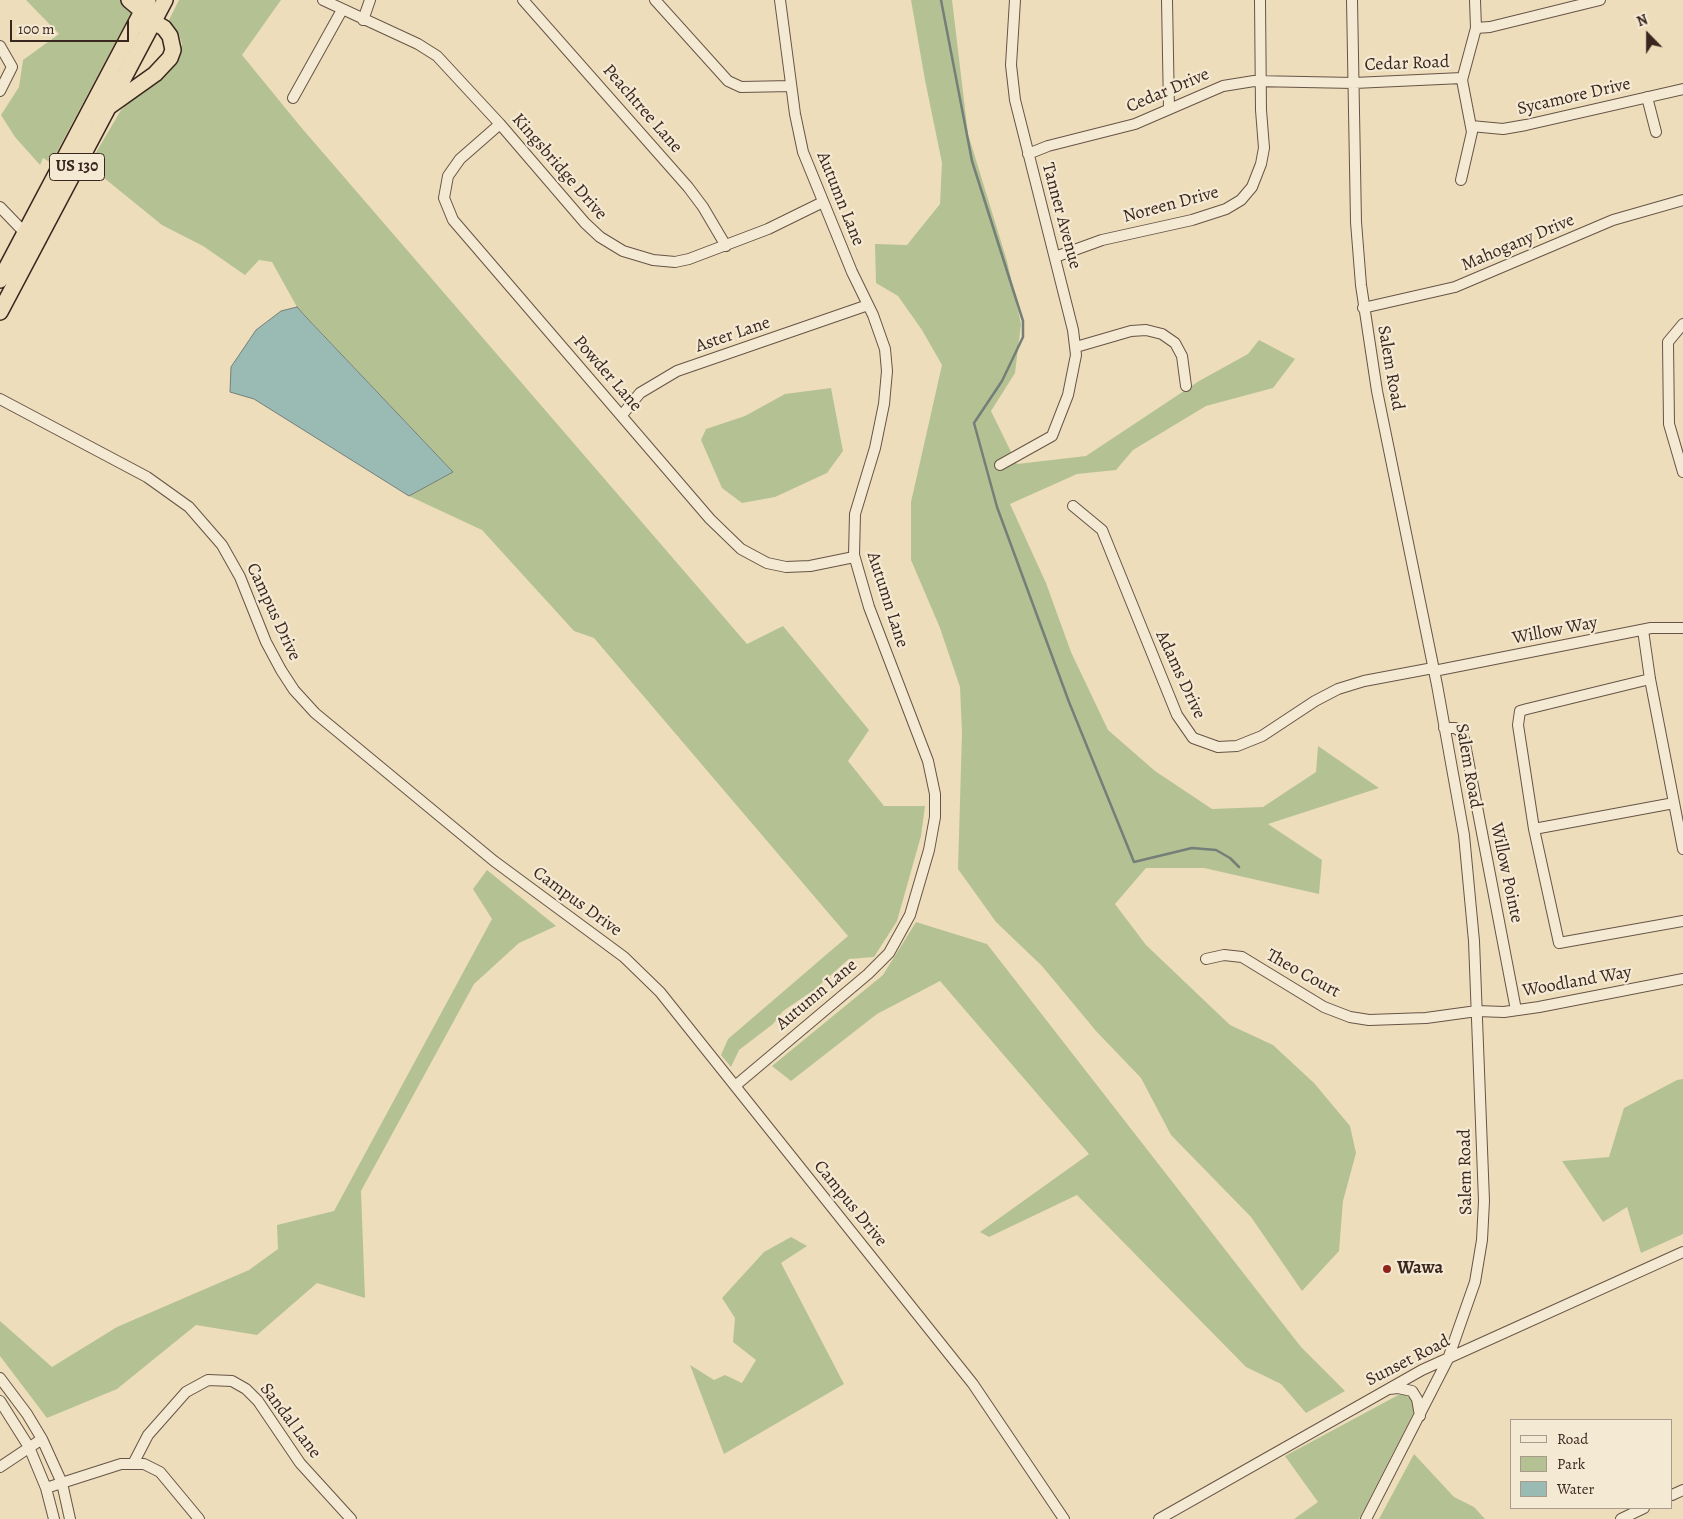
<!DOCTYPE html>
<html>
<head>
<meta charset="utf-8">
<style>
  body { margin:0 }
  #map { position:relative; width:1683px; height:1519px; overflow:hidden; background:#edb; font-family:Alegreya,serif }
  canvas { display:block }
  .legend { position:absolute; left:1510px; top:1419px; width:162px; height:90px; box-sizing:border-box; background:#f4e9d3; border:1px solid #a99b8b; margin:0; padding:6px 9px; list-style:none; font-size:15px; color:#39261f }
  .legend li { display:flex; align-items:center; gap:10px; height:25px }
  .legend b { width:25px; border:1px solid #a99b8b }
  .north { position:absolute; left:1623px; top:10px; width:50px; height:50px; -webkit-text-stroke:4px #f4e9d3; paint-order:stroke; rotate:338deg; font-size:14px; font-weight:700; line-height:20px; text-align:center; color:#39261f }
  .north::after { content:''; display:block; margin:auto; width:18px; height:22px; background:#39261f; clip-path:polygon(50% 0,100% 100%,50% 72%,0 100%) }
  .scale { position:absolute; left:10px; top:20px; width:119px; height:22px; box-sizing:border-box; border:2px solid #39261f; border-top:0; padding-left:6px; font-size:15px; line-height:18px; white-space:nowrap; color:#39261f; -webkit-text-stroke:4px #f4e9d3; paint-order:stroke }
</style>
</head>
<body>
<div id="map">
<canvas width="1683" height="1519"></canvas>
<ul class="legend">
<li><b style="height:6px;background:#f4e9d3"></b>Road</li>
<li><b style="height:14px;background:#b4c293"></b>Park</li>
<li><b style="height:14px;background:#9abbb4"></b>Water</li>
</ul>
<div class="north">N</div>
<div class="scale">100 m</div>
</div>
<script>
const ctx = document.querySelector('canvas').getContext('2d');
ctx.lineJoin = 'round';
function fill(path, color) {
  ctx.fillStyle = color;
  ctx.fill(path, 'evenodd');
}
function shape(rows) {
  const path = new Path2D();
  for (const r of rows) {
    path.moveTo(r[0], r[1]);
    for (let i = 2; i < r.length; i += 2) path.lineTo(r[i], r[i + 1]);
  }
  return path;
}
function strokePath(path, color, width, dash) {
  ctx.strokeStyle = color;
  ctx.lineWidth = width;
  ctx.lineCap = dash ? 'butt' : 'round';
  ctx.setLineDash(dash || []);
  ctx.stroke(path);
}
function write(font, color, halo, rows, align = 'center') {
  ctx.font = font + ' Alegreya,serif';
  ctx.lineWidth = 4.5;
  ctx.setLineDash([]);
  ctx.textBaseline = 'middle';
  ctx.strokeStyle = halo;
  ctx.fillStyle = color;
  for (const [text, x, y, turn = 0] of rows) {
    ctx.save();
    ctx.translate(x, y);
    ctx.rotate((+turn || 0) * Math.PI / 180);
    ctx.textAlign = isNaN(turn) ? turn : align;
    if (halo) ctx.strokeText(text, 0, 0);
    ctx.fillText(text, 0, 0);
    ctx.restore();
  }
}
fill(shape([
  [26,0,122,0,132,11,51,163,43,158,40,165,15,137,1,115,19,87,23,60,59,34],
  [179,0,281,0,242,55,300,126,747,644,783,626,869,730,848,761,884,806,925,806,921,836,897,921,874,957,849,959,814,990,783,1011,773,1024,739,1050,731,1067,721,1055,728,1039,848,936,594,638,574,631,482,530,409,496,453,472,297,307,272,262,259,260,245,275,203,246,162,225,93,169,91,161,121,110,176,61,182,44,179,34,168,22],
  [911,0,952,0,968,134,1007,261,1021,324,1015,373,991,411,1017,464,1086,456,1199,381,1248,354,1259,340,1295,359,1273,388,1206,406,1133,450,1116,470,1077,474,1010,504,1046,583,1071,652,1108,730,1155,771,1212,809,1263,807,1316,772,1318,746,1379,788,1268,824,1322,860,1319,894,1204,868,1146,868,1115,904,1146,945,1230,1025,1273,1045,1314,1083,1350,1126,1356,1153,1343,1201,1339,1251,1302,1291,1251,1217,1171,1135,1141,1078,1096,1031,1042,966,996,922,958,869,962,733,960,687,940,628,911,560,911,502,942,365,922,330,898,296,876,283,875,244,907,245,940,204,942,163,925,80],
  [831,388,843,451,827,473,775,497,742,503,722,488,701,440,706,429,745,416,785,394],
  [487,870,556,926,519,943,474,984,361,1191,365,1298,317,1283,257,1335,196,1325,117,1389,47,1418,0,1356,0,1321,52,1367,117,1327,249,1270,278,1249,277,1225,334,1211,492,919,473,889],
  [916,922,987,944,1301,1347,1345,1391,1306,1413,1281,1384,1246,1367,1077,1195,989,1237,980,1232,1089,1154,940,981,877,1014,791,1081,772,1066,883,975],
  [1683,1079,1683,1234,1641,1253,1627,1207,1603,1222,1562,1161,1609,1157,1624,1108,1677,1080],
  [791,1237,807,1246,781,1263,844,1384,724,1454,690,1365,714,1380,725,1375,742,1383,756,1360,733,1342,735,1318,722,1298,764,1252],
  [1402,1393,1410,1398,1416,1408,1359,1519,1294,1519,1318,1502,1285,1456],
  [1414,1454,1454,1497,1474,1507,1485,1519,1379,1519]
]), '#b4c293');
const water = shape([
  [297,307,306,317,453,472,409,496,254,399,230,392,231,367,256,330,281,311,297,307]
]);
fill(water, '#9abbb4');
strokePath(water, '#737f78', 1);
strokePath(shape([
  [941,0,972,161,1023,321,1023,337,1002,381,974,423,997,507,1069,702,1134,862,1192,848,1216,850,1230,858,1239,867]
]), '#737f78', 2.5);
const minor = shape([
  [323,0,418,44,437,56,500,124,585,223,600,237,623,251,653,260,675,262,689,259,768,229,823,202],
  [523,0,688,187,703,207,726,246],
  [655,0,728,81,741,87,791,86],
  [1167,0,1169,109],
  [1352,0,1356,222,1361,285,1377,391,1437,685,1464,835,1474,941,1484,1201,1482,1240,1475,1282,1448,1359,1366,1519],
  [363,20,370,0],
  [1476,28,1490,27,1600,0],
  [0,46,12,67,0,91],
  [1647,97,1656,132],
  [293,98,342,10],
  [500,124,460,159,448,176,444,198,453,220,710,519,741,549,767,563,786,567,810,566,854,557],
  [1471,126,1503,129,1526,125,1683,89],
  [1028,154,1048,146,1135,124,1223,86,1254,81,1354,83,1462,78],
  [1461,180,1472,132,1462,80,1476,28,1475,0],
  [0,207,25,233],
  [1055,257,1102,240,1192,220,1226,209,1241,200,1252,187,1261,164,1264,148,1261,110,1260,0],
  [1363,308,1455,287,1613,220,1683,200],
  [1683,324,1668,342,1669,424,1683,472],
  [1076,347,1131,331,1146,330,1162,334,1175,343,1182,356,1186,386],
  [0,399,147,477,189,507,222,545,240,577,266,642,281,670,294,690,315,713,494,861,624,957,660,992,973,1384,1064,1519],
  [622,415,640,393,677,371,868,305],
  [1000,465,1052,436,1068,395,1076,355,1073,330,1015,100,1011,65,1015,0],
  [1073,506,1102,530,1177,715,1193,738,1218,747,1237,746,1262,736,1315,701,1338,689,1364,681,1433,668],
  [1643,630,1650,679,1683,849],
  [1434,671,1651,628,1683,628],
  [1650,679,1527,709,1520,711,1518,725,1534,829,1559,943,1683,921],
  [1444,728,1455,728,1460,731,1464,739,1516,1010],
  [1534,829,1674,803],
  [1206,959,1224,955,1242,957,1324,1007,1350,1017,1369,1020,1426,1018,1477,1011,1504,1012,1539,1007,1683,979],
  [735,1086,868,974,889,953,910,915,929,850,935,817,935,794,928,761,869,607,854,555,855,514,875,448,884,404,887,371,885,349,873,315,852,272,803,152,795,114,780,0],
  [0,1378,27,1414,42,1439,62,1483,70,1519],
  [1389,1389,1398,1388,1412,1391,1417,1399,1420,1416],
  [0,1401,29,1447,46,1488,54,1519],
  [134,1462,148,1435,186,1392,208,1380,232,1381,246,1389,258,1401,300,1463,351,1519],
  [0,1467,42,1439],
  [46,1488,121,1464,144,1464,160,1472,199,1519],
  [1672,1495,1683,1490],
  [1159,1519,1422,1370,1683,1252],
  [1621,1519,1644,1508]
]);
const highway = shape([
  [129,0,142,11,150,13],
  [110,106,155,74,170,58,173,50,170,36,164,28,154,22,144,20],
  [0,280,148,0],
  [0,312,165,0]
]);
strokePath(minor, '#665446', 12);
strokePath(highway, '#39261f', 18);
strokePath(minor, '#f4e9d3', 10);
strokePath(highway, '#edb', 15);
for (const [x, y, r, color] of [
  [1387,1269,5,"#8f2418"]
]) {
  const dot = new Path2D();
  dot.arc(x, y, r, 0, 2 * Math.PI);
  ctx.fillStyle = color;
  ctx.fill(dot);
  strokePath(dot, '#f4e9d3', 2);
}
for (const [x, y, w] of [
  [77,167,55]
]) {
  const box = new Path2D();
  box.roundRect(x - w / 2, y - 13.5, w, 27, 4);
  ctx.fillStyle = '#f4e9d3';
  ctx.fill(box);
  strokePath(box, '#39261f', 1);
}
write('bold 16px', '#39261f', null, [
  ["US 130",77,167]
]);
write('18px', '#39261f', '#f4e9d3', [
  ["Cedar Road",1407,64,-2],
  ["Cedar Drive",1168,91,-23],
  ["Sycamore Drive",1574,97,-13],
  ["Peachtree Lane",642,109,49],
  ["Kingsbridge Drive",559,167,49],
  ["Autumn Lane",840,199,68],
  ["Noreen Drive",1171,205,-15],
  ["Tanner Avenue",1061,216,75],
  ["Mahogany Drive",1518,243,-23],
  ["Aster Lane",733,335,-19],
  ["Salem Road",1390,368,80],
  ["Powder Lane",607,374,49],
  ["Autumn Lane",887,600,72],
  ["Campus Drive",273,612,65],
  ["Willow Way",1555,631,-11],
  ["Adams Drive",1180,675,65],
  ["Salem Road",1468,766,80],
  ["Willow Pointe",1506,873,78],
  ["Campus Drive",577,902,36],
  ["Theo Court",1303,974,29],
  ["Woodland Way",1577,982,-10],
  ["Autumn Lane",817,995,-40],
  ["Salem Road",1466,1172,-91],
  ["Campus Drive",850,1204,51],
  ["Sunset Road",1408,1361,-27],
  ["Sandal Lane",290,1421,53]
]);
write('bold 18px', '#39261f', '#f4e9d3', [
  ["Wawa",1397,1269]
], 'left');
</script>
</body>
</html>
